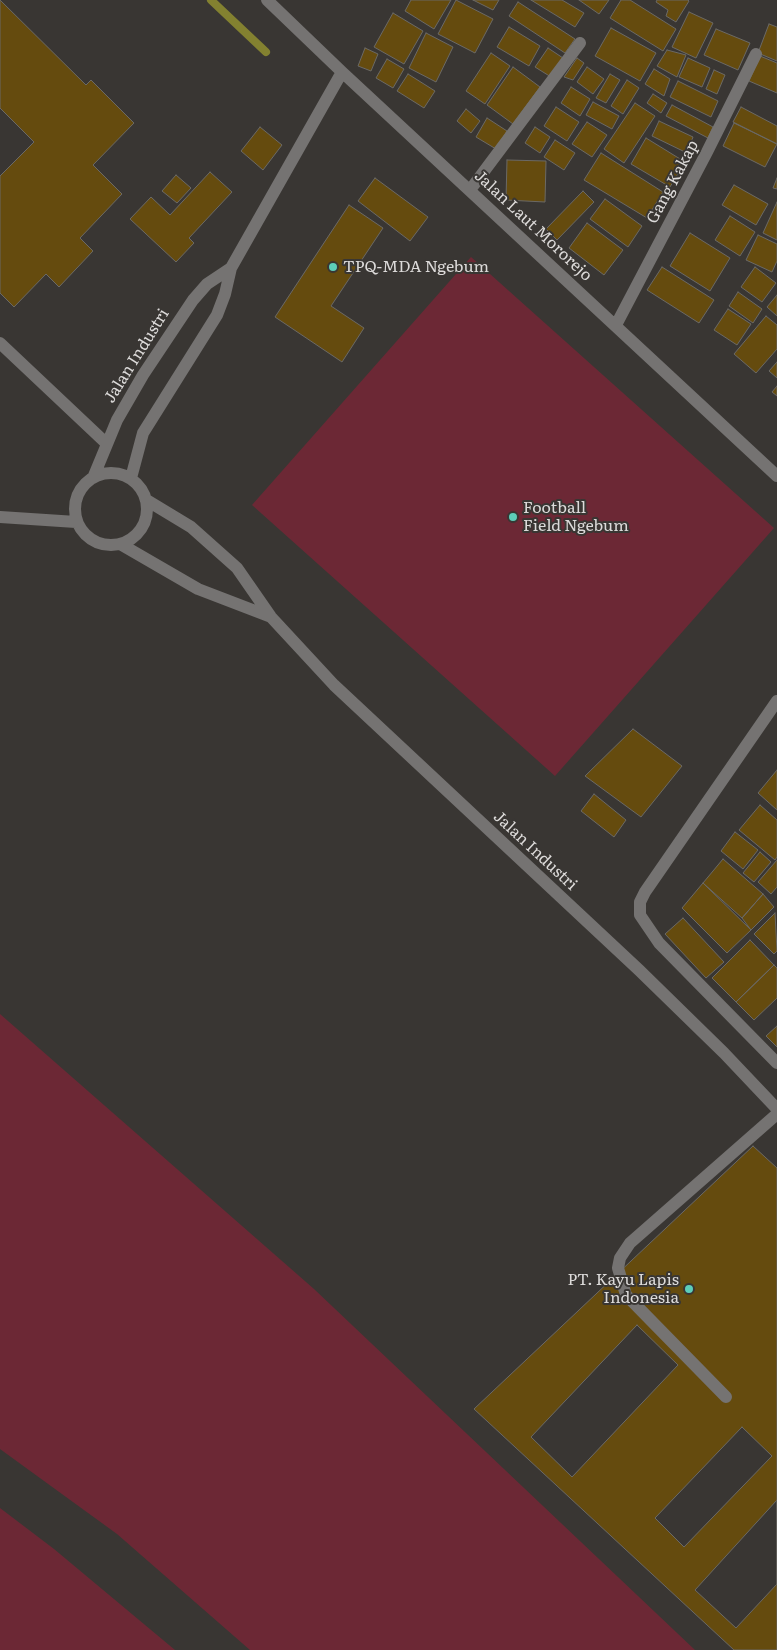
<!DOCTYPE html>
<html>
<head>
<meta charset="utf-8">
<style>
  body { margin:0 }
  canvas { display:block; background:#393633 }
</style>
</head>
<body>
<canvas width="777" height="1650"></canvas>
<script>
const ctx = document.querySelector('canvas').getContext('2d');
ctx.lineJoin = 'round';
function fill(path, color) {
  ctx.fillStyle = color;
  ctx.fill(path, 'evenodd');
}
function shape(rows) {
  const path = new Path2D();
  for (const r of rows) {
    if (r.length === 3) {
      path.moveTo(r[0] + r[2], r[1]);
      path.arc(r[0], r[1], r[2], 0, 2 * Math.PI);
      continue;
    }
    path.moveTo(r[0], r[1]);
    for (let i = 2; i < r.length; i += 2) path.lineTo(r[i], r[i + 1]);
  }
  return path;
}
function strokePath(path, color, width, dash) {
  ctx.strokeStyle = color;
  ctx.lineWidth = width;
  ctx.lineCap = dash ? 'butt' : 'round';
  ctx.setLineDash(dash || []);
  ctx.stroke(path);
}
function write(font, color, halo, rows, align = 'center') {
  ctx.font = font + ' Literata,serif';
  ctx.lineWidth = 4;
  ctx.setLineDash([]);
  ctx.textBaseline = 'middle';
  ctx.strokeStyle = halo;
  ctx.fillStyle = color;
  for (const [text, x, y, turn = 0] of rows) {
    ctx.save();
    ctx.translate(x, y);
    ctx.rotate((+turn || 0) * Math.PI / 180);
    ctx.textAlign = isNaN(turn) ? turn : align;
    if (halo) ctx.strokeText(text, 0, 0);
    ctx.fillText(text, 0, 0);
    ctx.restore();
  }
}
fill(shape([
  [471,257,774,528,555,776,252,505],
  [0,1014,314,1289,695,1650,250,1650,117,1534,0,1449],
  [0,1508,54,1549,175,1650,0,1650]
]), '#6c2835');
strokePath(shape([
  [211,0,266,52]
]), '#838130', 8);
const building = shape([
  [0,0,86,85,91,80,134,123,93,165,122,194,80,238,93,251,59,287,46,274,14,307,0,293,0,176,34,142,0,108,0,0],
  [411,0,451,0,434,29,405,11,411,0],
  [456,0,493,19,475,53,438,34,456,0],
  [473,0,499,0,493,10,473,0],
  [531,0,562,0,584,13,575,27,531,0],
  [579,0,609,0,599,14,579,0],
  [621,0,630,0,676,29,663,51,610,18,621,0],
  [657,0,688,0,689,1,676,22,666,16,668,10,656,2,657,0],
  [518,2,575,39,565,53,509,16,518,2],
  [689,12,713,23,696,58,672,47,689,12],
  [393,13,423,31,404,64,374,47,393,13],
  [769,24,777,27,777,61,758,53,769,24],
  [509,27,540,46,529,66,497,47,509,27],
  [611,28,656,53,640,81,595,56,611,28],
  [716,29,750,43,738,70,704,55,716,29],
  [426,33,453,47,436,82,409,68,426,33],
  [365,48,378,54,371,71,358,66,365,48],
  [548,48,563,58,551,77,535,67,548,48],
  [667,50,686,55,677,77,657,66,667,50],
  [491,53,510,66,485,104,466,91,491,53],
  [760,56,777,63,777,93,749,81,760,56],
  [577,58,584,63,573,80,564,77,577,58],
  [688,58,710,68,702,87,679,77,688,58],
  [387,59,404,69,393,88,376,78,387,59],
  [513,67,540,87,513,124,487,105,513,67],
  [587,67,604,79,593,94,577,82,587,67],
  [654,69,670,79,664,96,645,84,654,69],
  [714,70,725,75,717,94,706,89,714,70],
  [408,74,435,91,424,108,397,91,408,74],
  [610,74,620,80,606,103,596,98,610,74],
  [627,80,639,88,623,114,611,106,627,80],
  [678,81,718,101,711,117,670,97,678,81],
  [571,87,590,99,580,116,561,103,571,87],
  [653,94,667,103,661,113,647,103,653,94],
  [593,102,619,116,612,129,586,115,593,102],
  [635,103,655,116,624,163,604,149,635,103],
  [672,105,713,127,708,138,666,116,672,105],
  [556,107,579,122,567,141,544,126,556,107],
  [741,107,777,126,777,144,733,122,741,107],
  [466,109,480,121,471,133,457,121,466,109],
  [487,118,507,131,496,149,476,137,487,118],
  [659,121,693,137,687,153,652,136,659,121],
  [587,122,607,135,592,157,572,144,587,122],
  [734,123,777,144,765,167,723,146,734,123],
  [260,127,282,145,263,170,241,151,260,127],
  [535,127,550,137,540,153,525,143,535,127],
  [646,138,685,162,670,187,631,164,646,138],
  [555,140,575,153,564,170,544,157,555,140],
  [601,153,663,192,647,218,584,180,601,153],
  [507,160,546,161,545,202,506,200,507,160],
  [210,172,232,192,189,238,194,243,176,262,130,219,151,197,170,215,210,172],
  [176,175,191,188,177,203,162,191,176,175],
  [375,178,428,217,410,241,358,201,375,178],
  [777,178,777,189,773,188,777,178],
  [734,185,768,204,756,225,722,205,734,185],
  [583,191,594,202,557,240,546,229,583,191],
  [605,199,642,226,628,247,590,219,605,199],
  [777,202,777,240,763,233,777,202],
  [349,205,383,228,331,306,364,328,342,362,275,317,349,205],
  [730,216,755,232,740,256,715,240,730,216],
  [587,223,623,250,604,275,569,248,587,223],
  [690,233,730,258,710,291,670,266,690,233],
  [758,235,777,244,777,261,772,272,746,260,758,235],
  [662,267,714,300,699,323,647,290,662,267],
  [755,267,776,283,762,302,741,287,755,267],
  [738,292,762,309,753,323,729,306,738,292],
  [777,295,777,316,767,307,777,295],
  [728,309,751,324,737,345,714,330,728,309],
  [766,316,777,325,777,349,756,373,734,354,766,316],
  [777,362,777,378,769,371,777,362],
  [777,386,777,396,772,392,777,386],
  [633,729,682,766,641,817,585,776,633,729],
  [777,770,777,810,758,793,777,770],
  [594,794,626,820,614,837,581,811,594,794],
  [760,805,777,820,777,857,775,860,739,830,760,805],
  [735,832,758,850,743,869,721,851,735,832],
  [760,852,771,862,754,882,743,873,760,852],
  [723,859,763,894,742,918,703,883,723,859],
  [777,860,777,887,771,894,758,882,777,860],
  [703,883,751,930,727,953,682,908,703,883],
  [763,894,774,907,751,930,742,918,763,894],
  [775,913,777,951,774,954,754,934,775,913],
  [683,918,724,962,706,978,665,934,683,918],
  [750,940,774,965,736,1002,712,978,750,940],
  [774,965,777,968,777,998,754,1020,736,1002,774,965],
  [777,1026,777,1047,766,1036,777,1026],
  [753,1146,777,1168,777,1650,734,1650,474,1409,753,1146],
  [637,1325,678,1365,572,1477,531,1437,637,1325],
  [742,1427,772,1456,684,1547,655,1518,742,1427],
  [777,1500,777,1584,736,1628,695,1590,777,1500]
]);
fill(building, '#654b0e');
strokePath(building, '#6b6965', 1);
strokePath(shape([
  [267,0,342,72,777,476],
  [470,190,580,43],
  [616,325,707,152,756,54],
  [0,343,107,444],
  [111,509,36],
  [93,478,117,420,143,375,193,300,207,284,231,268],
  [131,478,143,433,217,315,225,294,231,268,342,72],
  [148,501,191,527,237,568,271,617,334,685,639,970,724,1053,777,1109],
  [0,517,76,522],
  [122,545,198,589,271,617],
  [777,701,645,892,640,902,640,915,659,943,777,1063],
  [726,1397,626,1295,618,1268,620,1258,630,1243,777,1114]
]), '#757372', 12);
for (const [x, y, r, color] of [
  [333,267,5,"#5dceb9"],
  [513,517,5,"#5dceb9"],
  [689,1289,5,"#5dceb9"]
]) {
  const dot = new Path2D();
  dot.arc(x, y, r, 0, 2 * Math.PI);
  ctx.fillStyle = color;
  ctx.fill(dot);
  strokePath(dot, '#393633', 2);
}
write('16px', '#dcdad9', '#393633', [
  ["Gang Kakap",673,182,-62],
  ["Jalan Laut Mororejo",533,226,43],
  ["Jalan Industri",137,356,-58],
  ["Jalan Industri",535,851,43]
]);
write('16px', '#dcdad9', '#393633', [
  ["TPQ-MDA Ngebum",343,267],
  ["Football",523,508],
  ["Field Ngebum",523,526],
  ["PT. Kayu Lapis",679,1280,"right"],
  ["Indonesia",679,1298,"right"]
], 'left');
</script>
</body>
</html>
